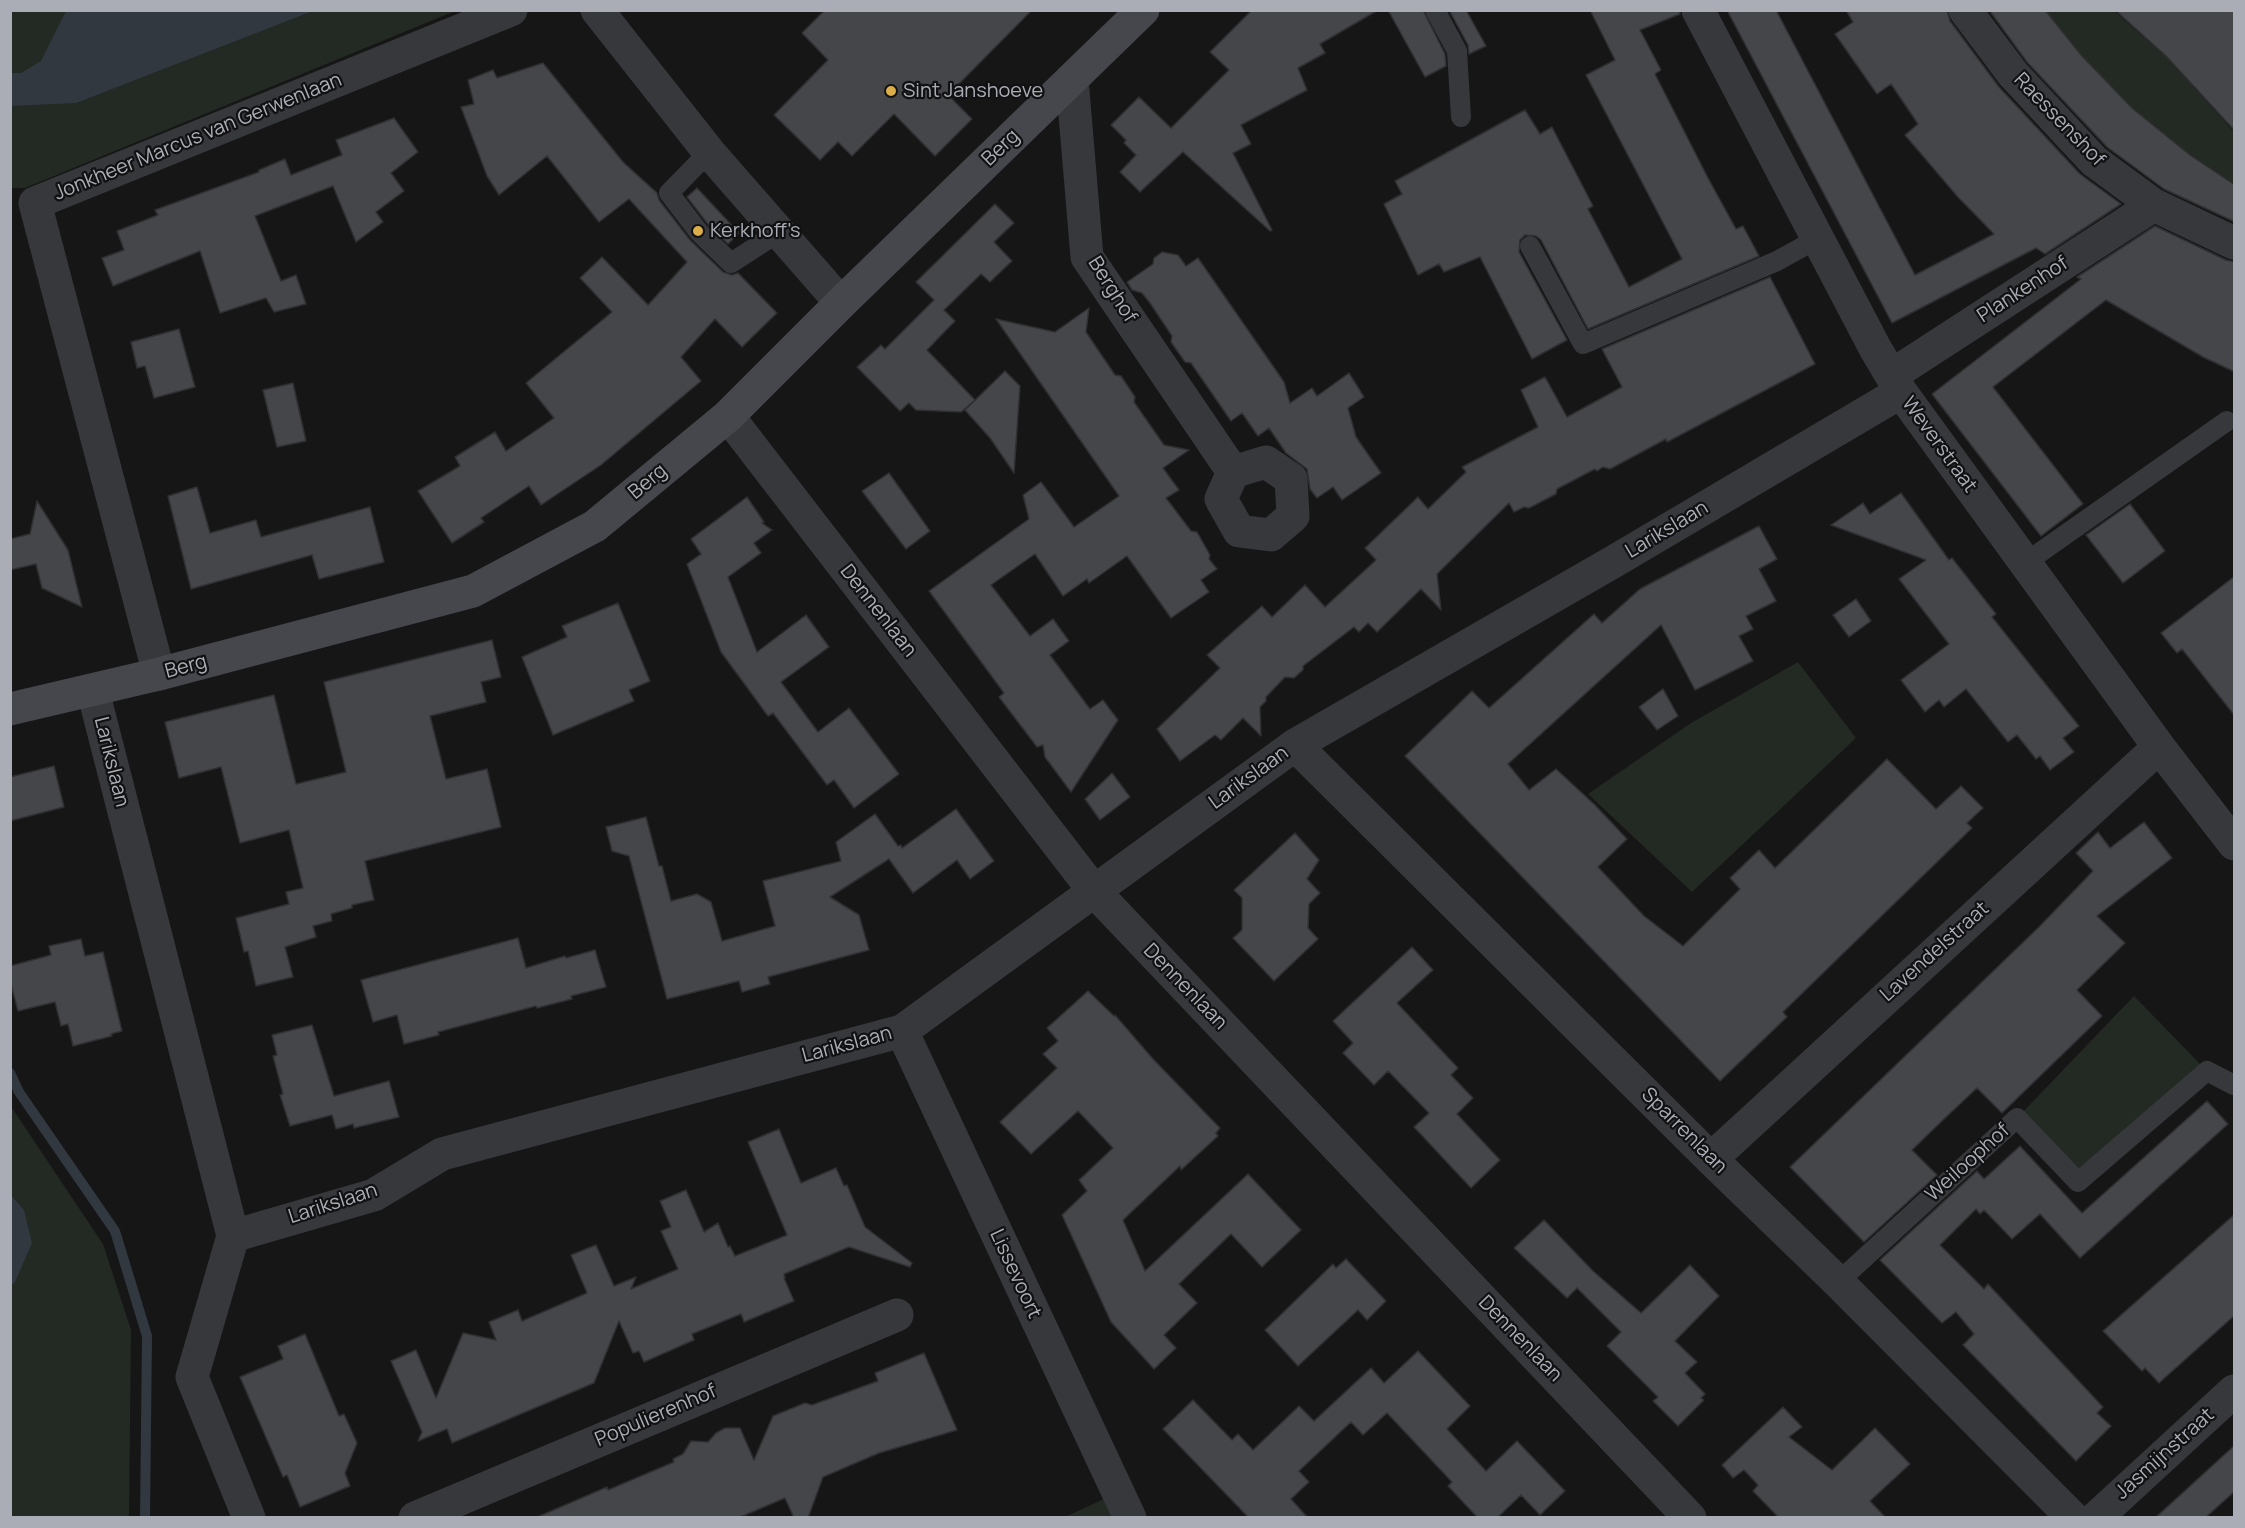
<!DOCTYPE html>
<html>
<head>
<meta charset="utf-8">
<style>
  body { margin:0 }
  #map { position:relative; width:2245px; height:1528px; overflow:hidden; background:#161617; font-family:Manrope,sans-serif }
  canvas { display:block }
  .frame { position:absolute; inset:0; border:12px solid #aaadb6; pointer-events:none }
</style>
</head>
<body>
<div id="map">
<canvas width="2245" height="1528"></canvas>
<div class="frame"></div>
</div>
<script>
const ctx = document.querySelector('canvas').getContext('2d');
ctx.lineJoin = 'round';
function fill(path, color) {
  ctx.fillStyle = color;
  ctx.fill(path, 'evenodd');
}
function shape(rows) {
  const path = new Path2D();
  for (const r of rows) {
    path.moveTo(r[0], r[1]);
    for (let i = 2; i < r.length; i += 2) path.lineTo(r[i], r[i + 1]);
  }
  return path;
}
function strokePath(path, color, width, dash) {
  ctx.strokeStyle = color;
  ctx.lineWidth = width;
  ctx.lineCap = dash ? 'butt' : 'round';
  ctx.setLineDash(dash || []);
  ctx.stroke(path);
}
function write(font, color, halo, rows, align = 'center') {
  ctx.font = font + ' Manrope,sans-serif';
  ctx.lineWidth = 4.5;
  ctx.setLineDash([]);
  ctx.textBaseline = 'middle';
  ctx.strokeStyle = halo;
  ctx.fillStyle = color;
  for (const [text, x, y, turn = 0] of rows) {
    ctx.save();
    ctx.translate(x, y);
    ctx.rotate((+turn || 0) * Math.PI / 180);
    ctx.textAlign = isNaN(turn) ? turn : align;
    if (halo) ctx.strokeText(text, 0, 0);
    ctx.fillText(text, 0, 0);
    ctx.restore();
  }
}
fill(shape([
  [10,11,455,11,25,188,11,188],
  [2045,11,2114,11,2166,56,2234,132,2234,184,2190,155,2132,108,2081,55],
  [1798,662,1856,738,1692,892,1588,794,1691,723],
  [2134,996,2207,1071,2078,1182,2017,1118],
  [10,1105,103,1244,131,1330,129,1517,11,1517],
  [1123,1490,1134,1518,1063,1518]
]), '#232923');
fill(shape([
  [66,11,66,10,313,11,76,103,11,106,11,73,21,73,41,61],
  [10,1194,24,1210,32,1243,15,1282,11,1285]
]), '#31383f');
strokePath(shape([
  [10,1073,19,1092,115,1231,147,1336,145,1518]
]), '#31383f', 10);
const building = shape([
  [825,10,1032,10,948,95,972,119,935,156,894,114,852,156,838,142,820,160,774,115,828,60,802,33,825,10],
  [1252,10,1378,10,1320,44,1325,53,1298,68,1307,90,1241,125,1251,144,1233,153,1272,230,1270,231,1183,152,1140,192,1120,172,1136,155,1124,143,1126,140,1111,125,1139,97,1171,128,1229,70,1210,52,1252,10],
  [1388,10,1423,10,1445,54,1446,66,1425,77,1388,10],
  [1449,10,1466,10,1486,46,1469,54,1468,45,1449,10],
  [1590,10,1679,10,1680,14,1640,30,1661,70,1655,74,1708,178,1736,229,1743,226,1759,256,1588,329,1541,240,1536,236,1525,235,1520,240,1519,252,1567,340,1532,359,1480,257,1444,272,1439,264,1418,275,1384,204,1402,194,1395,181,1525,110,1540,134,1552,127,1593,206,1588,209,1629,287,1682,259,1586,75,1615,60,1590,10],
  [1727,10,1776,10,1915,275,1994,234,1957,196,1905,135,1918,124,1891,84,1877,94,1835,34,1853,22,1846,10,1947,10,1950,21,1999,87,2080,174,2121,204,2045,254,2036,248,1892,323,1727,10],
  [1989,10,2045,10,2081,55,2132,108,2190,155,2235,185,2235,222,2164,189,2107,147,2027,62,1989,10],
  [2115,10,2235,10,2235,131,2166,56,2115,10],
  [543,63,623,162,657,193,659,200,690,240,723,272,732,275,738,273,777,313,742,347,715,319,681,357,701,381,601,465,541,505,529,486,481,518,484,522,452,543,418,491,460,466,455,457,495,432,506,451,554,418,526,383,612,312,580,278,602,257,648,305,687,262,629,199,599,222,547,156,499,195,487,176,461,107,474,104,468,80,493,70,497,78,543,63],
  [394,118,418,152,391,173,404,191,376,212,383,222,356,242,333,186,255,216,281,281,296,275,306,304,274,312,266,298,220,313,200,251,113,286,102,258,124,250,117,231,158,215,155,210,259,172,259,170,285,159,291,175,342,155,336,140,394,118],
  [697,188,739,233,728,244,707,223,687,197,697,188],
  [995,204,1014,223,994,242,1012,261,990,282,981,274,944,310,955,321,927,350,975,400,961,412,916,410,909,403,900,411,857,367,881,345,885,349,934,300,916,282,995,204],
  [2155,226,2226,260,2235,262,2235,372,2203,357,2106,300,1993,387,2083,504,2041,536,1932,394,2081,279,2077,277,2155,226],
  [1162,252,1178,255,1186,266,1198,258,1284,382,1290,403,1312,388,1317,396,1349,373,1364,397,1348,408,1356,437,1381,473,1342,500,1333,487,1317,498,1310,489,1307,469,1286,453,1269,428,1258,436,1242,413,1231,421,1191,363,1185,362,1171,342,1172,336,1150,303,1142,293,1132,290,1127,282,1153,264,1154,258,1162,252],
  [1770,277,1815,364,1667,442,1666,439,1610,469,1603,467,1597,471,1595,469,1557,489,1556,494,1529,508,1524,507,1514,512,1509,503,1437,574,1441,610,1421,589,1377,632,1368,623,1359,632,1354,627,1303,666,1303,670,1294,678,1285,677,1266,697,1266,701,1260,707,1261,736,1243,718,1221,740,1215,735,1180,761,1157,729,1220,668,1207,655,1262,606,1272,617,1305,585,1325,607,1376,560,1365,548,1418,497,1428,509,1466,472,1462,467,1538,427,1521,390,1545,377,1567,417,1622,387,1602,349,1770,277],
  [1089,308,1086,332,1115,375,1121,376,1135,397,1134,402,1157,435,1164,445,1189,450,1163,468,1179,490,1166,498,1191,531,1197,532,1210,555,1209,559,1217,569,1201,580,1209,592,1171,618,1127,556,1089,583,1087,579,1063,596,1035,554,991,585,1030,636,1053,619,1069,641,1050,655,1090,709,1103,700,1118,720,1071,792,1045,757,1043,745,1037,747,999,697,1004,693,929,591,1029,519,1023,495,1041,482,1074,527,1119,496,996,319,1055,332,1089,308],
  [179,329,195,387,154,398,145,366,137,368,131,342,179,329],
  [1005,371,1020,386,1014,473,990,438,965,410,1005,371],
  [293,383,306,441,277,447,263,390,293,383],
  [889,473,930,531,906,549,862,491,889,473],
  [197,487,210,533,256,520,261,537,370,507,384,562,319,579,312,555,191,589,168,496,197,487],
  [1901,493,1949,560,1952,558,1996,614,1992,617,2079,726,2063,738,2074,752,2050,770,2040,756,2036,759,2017,735,2008,742,1966,689,1944,707,1939,700,1925,712,1901,680,1949,644,1899,579,1926,560,1831,525,1863,503,1870,514,1901,493],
  [747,497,764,522,762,523,772,530,754,543,761,553,728,577,757,652,806,615,829,647,781,682,818,732,849,708,899,774,854,808,834,780,827,785,773,713,768,716,721,652,687,564,701,554,691,539,747,497],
  [37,501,68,550,82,607,42,588,36,564,10,570,10,539,30,534,37,501],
  [2130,504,2165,551,2123,583,2086,535,2130,504],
  [1759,526,1777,559,1759,569,1776,601,1746,616,1753,629,1739,636,1753,661,1695,690,1661,625,1508,764,1529,790,1556,769,1595,805,1627,839,1598,867,1644,916,1683,946,1740,889,1730,878,1759,850,1775,868,1887,759,1936,809,1961,786,1983,808,1967,823,1972,828,1783,1012,1787,1017,1720,1081,1405,756,1472,691,1489,708,1594,614,1602,623,1640,589,1759,526],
  [2235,576,2235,716,2182,649,2177,653,2161,633,2235,576],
  [1856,599,1871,621,1849,637,1833,615,1856,599],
  [618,603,650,681,629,690,634,701,553,735,522,657,567,637,562,626,618,603],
  [492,640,501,677,481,682,486,702,430,716,446,779,487,769,501,827,365,861,374,900,352,905,352,908,331,914,332,921,313,926,316,937,285,947,293,977,256,986,248,951,244,952,236,918,289,904,286,892,303,888,289,830,240,843,221,767,179,778,165,722,274,695,296,784,346,772,324,682,492,640],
  [1663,689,1678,716,1657,730,1639,707,1663,689],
  [54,766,64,807,10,821,10,777,54,766],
  [1112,773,1130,797,1100,820,1085,799,1112,773],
  [956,809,994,861,970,879,957,860,913,893,889,859,830,897,859,915,869,950,768,977,770,984,742,992,739,981,667,999,629,856,612,851,606,827,646,817,659,866,662,866,671,901,697,894,711,902,722,941,775,926,763,881,841,861,836,842,875,814,898,846,901,845,902,848,956,809],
  [2144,822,2172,858,2097,916,2125,943,2077,990,2102,1016,2002,1113,1977,1088,1944,1119,1912,1150,1937,1175,1864,1242,1790,1167,2039,927,2093,871,2076,853,2098,832,2110,848,2144,822],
  [1295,833,1319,860,1307,879,1320,893,1309,904,1308,928,1318,939,1274,981,1233,938,1242,930,1242,898,1234,890,1295,833],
  [518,938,526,968,565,956,566,958,595,950,606,987,571,996,572,999,537,1008,536,1006,438,1032,439,1035,404,1044,397,1015,373,1022,361,980,518,938],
  [81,939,85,956,103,952,122,1031,111,1034,112,1036,73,1046,68,1024,61,1026,55,1002,18,1011,10,981,10,966,51,955,49,946,81,939],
  [1412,947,1433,970,1397,1003,1458,1068,1451,1075,1473,1098,1457,1114,1500,1160,1471,1188,1414,1127,1429,1113,1388,1071,1374,1085,1343,1053,1353,1043,1333,1021,1412,947],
  [1088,991,1114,1016,1115,1015,1153,1059,1220,1128,1216,1133,1218,1136,1181,1170,1180,1166,1123,1220,1145,1271,1248,1174,1301,1230,1262,1267,1231,1234,1179,1284,1197,1303,1164,1335,1176,1348,1154,1369,1111,1322,1062,1215,1087,1191,1079,1180,1113,1148,1078,1111,1031,1154,1000,1122,1057,1068,1043,1054,1058,1041,1047,1028,1088,991],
  [312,1025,334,1096,389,1081,399,1117,354,1128,353,1124,336,1129,332,1115,290,1126,280,1095,283,1094,273,1056,277,1055,272,1035,312,1025],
  [2207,1101,2228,1124,2080,1258,2040,1214,2012,1239,1984,1210,1980,1214,1976,1209,1940,1245,1984,1289,1988,1284,2103,1407,2097,1413,2111,1426,2076,1461,1963,1345,1974,1334,1956,1312,1942,1323,1880,1260,1977,1171,1984,1179,2020,1146,2082,1213,2207,1101],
  [779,1129,801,1183,836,1168,844,1186,847,1185,865,1227,912,1263,910,1267,849,1247,784,1274,785,1278,784,1278,794,1301,744,1322,741,1314,692,1334,694,1340,644,1362,639,1351,633,1353,619,1321,594,1383,452,1443,447,1429,418,1441,422,1432,391,1361,416,1350,436,1398,463,1333,496,1340,489,1322,518,1310,522,1321,587,1293,571,1255,596,1245,614,1286,636,1277,631,1289,678,1269,661,1231,671,1227,660,1201,686,1190,704,1232,718,1223,728,1247,730,1246,735,1256,787,1235,748,1142,779,1129],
  [2235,1214,2235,1315,2159,1383,2145,1368,2142,1371,2103,1331,2235,1214],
  [1544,1220,1593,1271,1641,1313,1690,1265,1719,1296,1675,1341,1697,1362,1685,1373,1705,1394,1701,1398,1704,1400,1678,1426,1653,1401,1658,1397,1607,1346,1621,1332,1577,1288,1567,1298,1514,1248,1544,1220],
  [1346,1259,1386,1301,1367,1320,1358,1310,1298,1366,1265,1330,1333,1264,1336,1268,1346,1259],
  [305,1334,339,1416,344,1414,357,1443,345,1473,350,1486,300,1507,287,1475,283,1477,240,1377,283,1359,278,1346,305,1334],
  [1418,1351,1470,1406,1447,1429,1486,1471,1517,1441,1565,1491,1540,1515,1521,1495,1497,1518,1478,1518,1448,1486,1452,1482,1387,1413,1363,1435,1351,1422,1299,1471,1309,1482,1291,1499,1308,1518,1249,1518,1163,1429,1193,1400,1232,1440,1238,1434,1253,1450,1299,1406,1314,1421,1371,1368,1384,1383,1418,1351],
  [924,1353,957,1430,879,1453,823,1477,808,1518,794,1518,785,1498,738,1518,535,1518,607,1487,608,1490,674,1462,673,1459,683,1454,691,1441,708,1442,716,1433,725,1428,740,1428,754,1460,773,1416,805,1403,812,1405,878,1381,875,1373,924,1353],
  [1783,1407,1802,1427,1789,1437,1832,1470,1875,1428,1910,1464,1870,1501,1886,1518,1779,1518,1753,1491,1758,1485,1744,1470,1733,1478,1722,1465,1783,1407],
  [2235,1445,2235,1491,2205,1518,2155,1518,2235,1445]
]);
fill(building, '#45464a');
strokePath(building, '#303033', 1.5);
strokePath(shape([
  [1435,10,1457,51,1461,117],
  [709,152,669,193,698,231,731,263,779,232],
  [1530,246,1583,344,1777,261,1817,239],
  [2025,563,2227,421],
  [1838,1282,2017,1118,2078,1182,2207,1071,2234,1085]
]), '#37383c', 20);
strokePath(shape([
  [597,10,709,152,841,303],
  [1698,10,1875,348,1901,392,2159,747,2234,844],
  [1965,10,2013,74,2094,161,2154,205,2234,243],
  [1072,79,1087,257,1233,472],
  [1892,375,2154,205],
  [728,416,1094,891,1690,1518],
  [1266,462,1291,479,1293,516,1271,535,1239,531,1221,499,1233,472,1266,462],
  [159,674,35,203,511,10],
  [93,691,233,1236],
  [1295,745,1711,1159,1838,1282,2073,1518],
  [902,1031,1130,1518],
  [1711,1159,2159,747],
  [233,1236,374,1195,442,1154,902,1031,1295,745,1613,562,1901,392],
  [233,1236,192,1377,249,1518],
  [415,1518,897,1315],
  [2096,1518,2234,1391]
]), '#37383c', 33);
strokePath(shape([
  [10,709,159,674,473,591,595,526,728,416,841,303,1143,10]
]), '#46474c', 33);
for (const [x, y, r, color] of [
  [891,91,6,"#dbae4a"],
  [698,231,6,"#dbae4a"]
]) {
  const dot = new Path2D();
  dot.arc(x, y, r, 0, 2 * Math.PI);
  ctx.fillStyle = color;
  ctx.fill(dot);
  strokePath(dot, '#111112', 2);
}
write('20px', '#aaadb6', '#111112', [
  ["Sint Janshoeve",903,91],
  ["Kerkhoff's",710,231]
], 'left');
write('20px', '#aaadb6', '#111112', [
  ["Raessenshof",2059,120,46],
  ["Jonkheer Marcus van Gerwenlaan",198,137,-22],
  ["Berg",1001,148,-44],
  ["Berghof",1112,290,58],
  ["Plankenhof",2023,290,-33],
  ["Weverstraat",1939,445,54],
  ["Berg",648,482,-40],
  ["Larikslaan",1667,530,-31],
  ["Dennenlaan",878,611,52],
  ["Berg",186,667,-15],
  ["Larikslaan",111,762,76],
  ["Larikslaan",1249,778,-36],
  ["Lavendelstraat",1935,952,-42],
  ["Dennenlaan",1185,987,46],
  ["Larikslaan",847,1045,-15],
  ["Sparrenlaan",1684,1131,45],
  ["Weiloophof",1968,1163,-42],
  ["Larikslaan",333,1204,-18],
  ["Lissevoort",1015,1274,65],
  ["Dennenlaan",1520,1339,46],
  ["Populierenhof",656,1416,-23],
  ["Jasmijnstraat",2165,1454,-42]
]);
</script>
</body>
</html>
